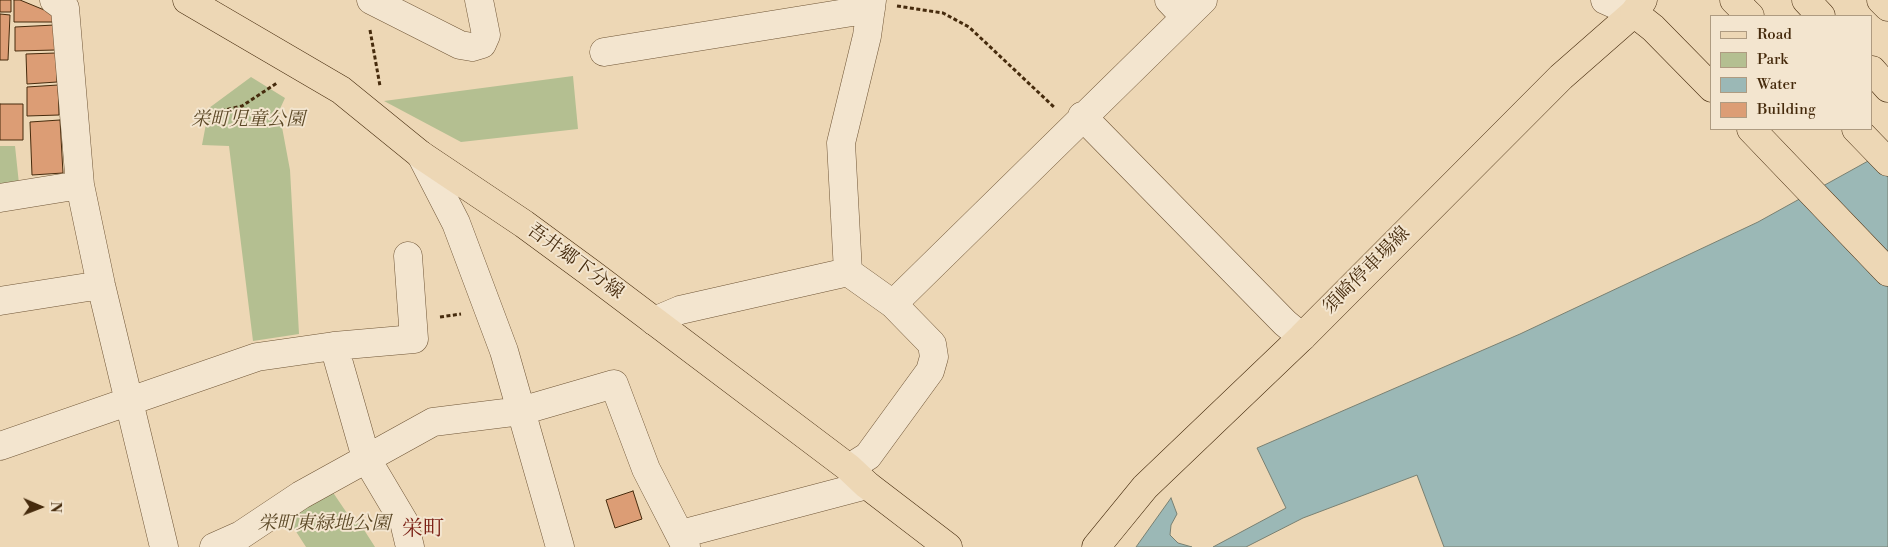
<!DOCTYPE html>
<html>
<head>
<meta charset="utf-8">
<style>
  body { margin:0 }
  #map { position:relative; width:1888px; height:547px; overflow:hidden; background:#edd7b5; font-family:"Libre Bodoni",serif }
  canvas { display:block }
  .legend { position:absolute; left:1710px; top:15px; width:162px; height:115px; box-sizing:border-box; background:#f3e5cf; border:1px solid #ae9b81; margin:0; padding:6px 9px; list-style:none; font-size:15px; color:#462b0d }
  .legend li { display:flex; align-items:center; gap:10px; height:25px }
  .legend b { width:25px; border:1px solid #ae9b81 }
  .north { position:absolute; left:15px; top:482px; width:50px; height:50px; -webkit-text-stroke:4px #f3e5cf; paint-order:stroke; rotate:91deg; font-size:14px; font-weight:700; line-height:20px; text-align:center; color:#462b0d }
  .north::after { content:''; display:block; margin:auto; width:18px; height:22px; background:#462b0d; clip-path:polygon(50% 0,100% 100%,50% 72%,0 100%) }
</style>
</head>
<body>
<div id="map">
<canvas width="1888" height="547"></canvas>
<ul class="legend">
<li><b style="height:6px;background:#edd7b5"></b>Road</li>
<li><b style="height:14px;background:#b4bf91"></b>Park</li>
<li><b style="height:14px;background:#9bb8b6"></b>Water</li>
<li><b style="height:14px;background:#dc9d75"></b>Building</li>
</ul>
<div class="north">N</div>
</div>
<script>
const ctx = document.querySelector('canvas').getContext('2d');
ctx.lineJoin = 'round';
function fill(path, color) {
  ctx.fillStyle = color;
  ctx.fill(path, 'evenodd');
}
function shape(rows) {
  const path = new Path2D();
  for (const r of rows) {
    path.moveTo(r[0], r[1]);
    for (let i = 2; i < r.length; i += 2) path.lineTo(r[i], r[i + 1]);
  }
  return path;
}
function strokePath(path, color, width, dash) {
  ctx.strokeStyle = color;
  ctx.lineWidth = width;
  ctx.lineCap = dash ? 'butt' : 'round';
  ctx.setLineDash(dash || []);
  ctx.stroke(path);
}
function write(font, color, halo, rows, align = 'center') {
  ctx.font = font + ' "Libre Bodoni","Noto Serif JP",serif';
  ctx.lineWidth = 4;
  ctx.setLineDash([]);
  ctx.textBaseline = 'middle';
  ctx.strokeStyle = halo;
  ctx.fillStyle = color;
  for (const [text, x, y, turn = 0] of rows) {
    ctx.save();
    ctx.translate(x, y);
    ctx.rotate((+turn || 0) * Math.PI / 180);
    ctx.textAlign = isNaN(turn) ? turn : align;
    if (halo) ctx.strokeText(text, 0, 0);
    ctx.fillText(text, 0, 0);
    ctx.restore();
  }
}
fill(shape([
  [573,76,578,129,461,142,384,101],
  [251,77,285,98,279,111,290,170,299,334,253,341,229,146,202,145,209,108],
  [0,146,15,146,19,184,0,187],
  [332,491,355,525,359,522,375,547,306,547,288,519]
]), '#b4bf91');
const water = shape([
  [1888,150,1888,547,1444,547,1417,475,1303,518,1246,547,1213,547,1286,508,1257,448,1520,334,1758,222,1888,150],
  [1171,498,1177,514,1171,525,1170,535,1178,543,1192,547,1136,547,1171,498]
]);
fill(water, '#9bb8b6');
strokePath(water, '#798072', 1);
const building = shape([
  [0,0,11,0,11,12,0,12,0,0],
  [14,0,20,0,54,14,55,22,14,22,14,0],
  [0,14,10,15,8,60,0,60,0,14],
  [55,25,56,50,15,51,15,27,55,25],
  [56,53,57,82,27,84,26,54,56,53],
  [58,85,59,115,27,116,27,87,58,85],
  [0,104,23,104,23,140,0,140,0,104],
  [60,120,63,173,32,175,30,122,60,120],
  [633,491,642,519,615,528,606,500,633,491]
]);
fill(building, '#dc9d75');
strokePath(building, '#462b0d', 1);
const minor = shape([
  [54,0,65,8,80,185,101,285,164,547],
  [371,0,460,45,472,47,482,44,486,35,479,0],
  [1169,0,1185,17],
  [1605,0,1634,13],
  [604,52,871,9],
  [1082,116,1285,323,1302,337],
  [421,155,456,223,504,351,560,547],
  [0,198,80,185],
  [0,301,101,285],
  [893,304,1203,0],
  [654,321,680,310,848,272],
  [334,346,414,339,408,256],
  [0,446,257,357,334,346,366,458,404,522,410,547],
  [849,468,868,456,930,371,934,357,932,344,893,304,848,272,841,143,867,36,872,0],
  [681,534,867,485],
  [214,547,241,535,301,495,433,422,521,411,614,384,646,469,686,547]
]);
const major = shape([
  [187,0,341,90,421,155,524,224,592,274,849,468,867,485,948,547],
  [1096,547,1145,487,1302,337,1561,77,1634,13,1643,0]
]);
const highway = shape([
  [1734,0,1750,16],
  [1806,0,1821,16],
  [1881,0,1888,7],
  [1634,13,1653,28,1712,88],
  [1872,70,1888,88],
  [1751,129,1888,272],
  [1856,129,1888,162]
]);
strokePath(minor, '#705637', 29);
strokePath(major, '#462b0d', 29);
strokePath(highway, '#462b0d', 29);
strokePath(shape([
  [897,6,943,13,969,27,1055,108],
  [370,30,380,86],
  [221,111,242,106,277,83],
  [440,317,461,314]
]), '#462b0d', 3, [4, 2.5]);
strokePath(minor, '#f3e5cf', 28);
strokePath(major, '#edd7b5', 28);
strokePath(highway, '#edd7b5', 28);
write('italic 19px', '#5c4927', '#f3e5cf', [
  ["栄町児童公園",248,120],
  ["栄町東緑地公園",324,524]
]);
write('19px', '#462b0d', '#f3e5cf', [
  ["吾井郷下分線",575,262,36],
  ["須崎停車場線",1367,271,-45]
]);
write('21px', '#7a1f14', '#f3e5cf', [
  ["栄町",423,530]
]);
</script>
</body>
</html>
